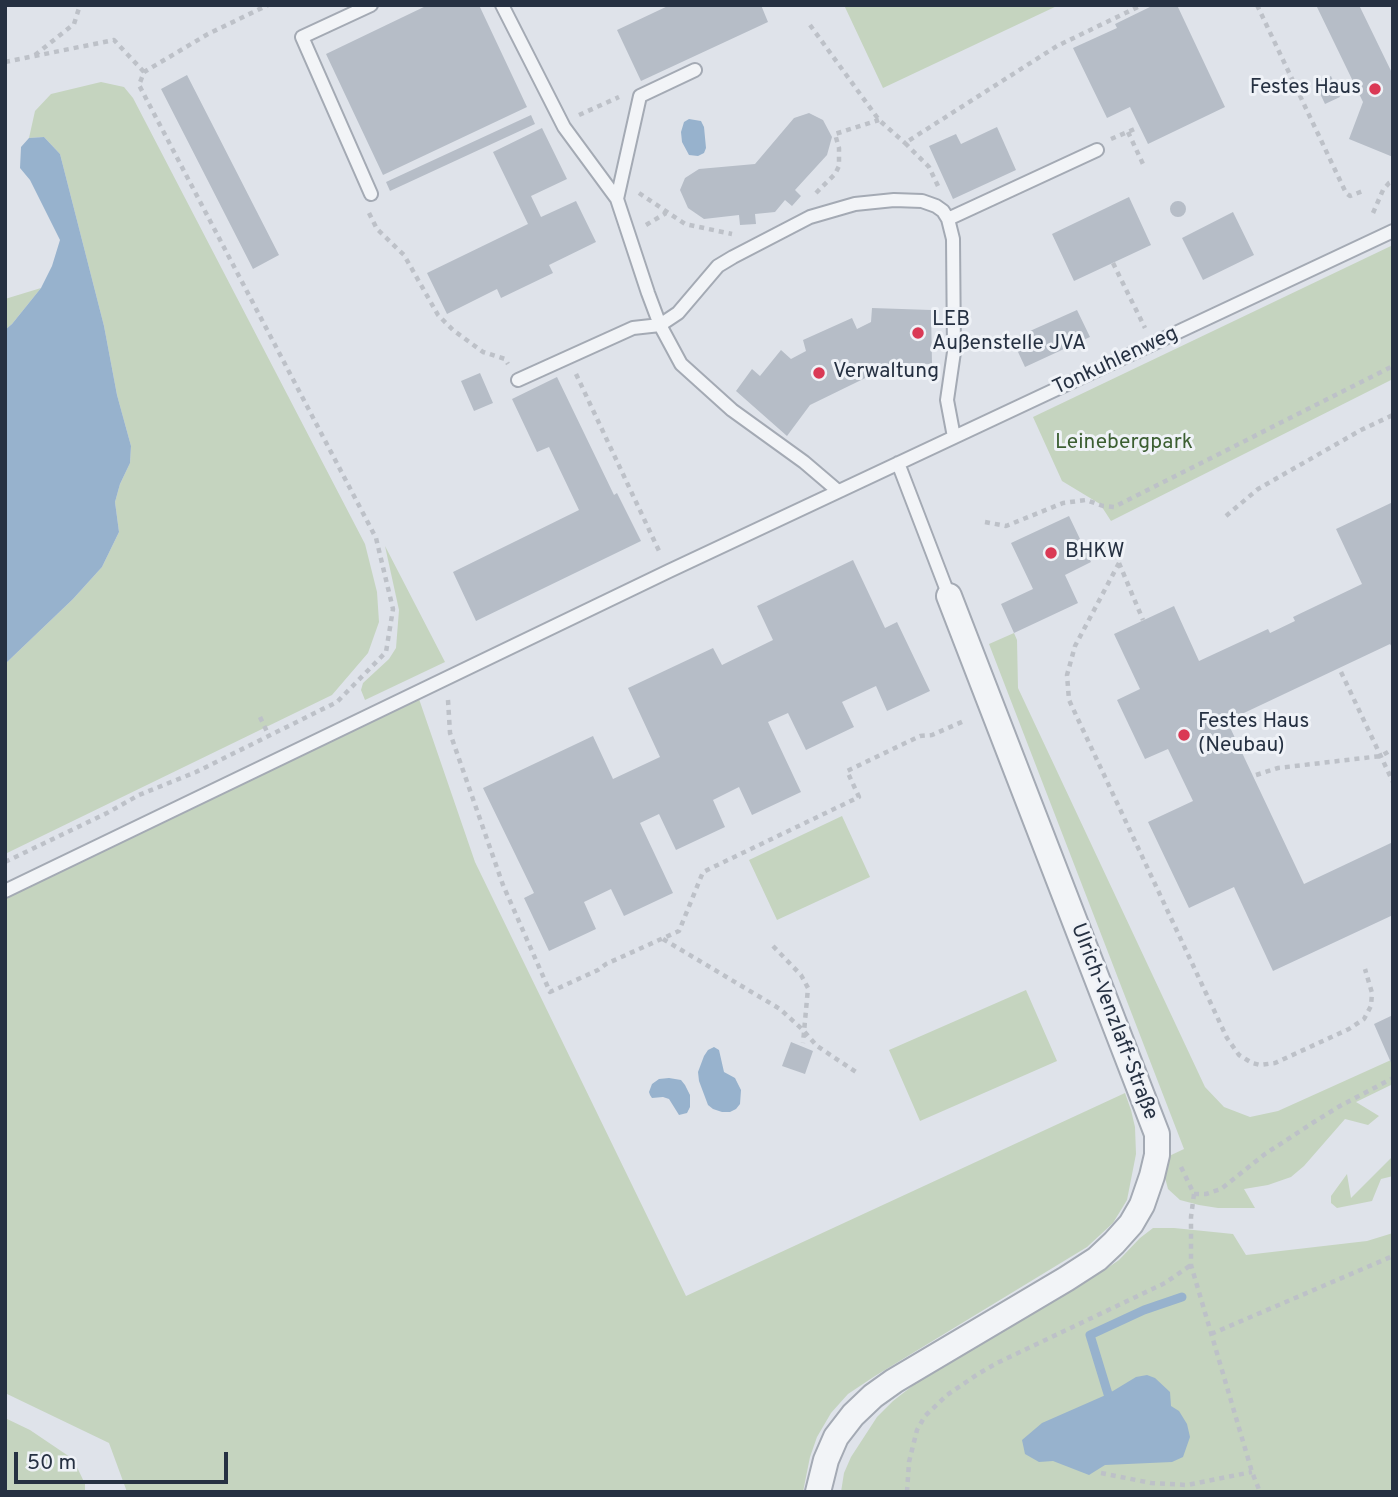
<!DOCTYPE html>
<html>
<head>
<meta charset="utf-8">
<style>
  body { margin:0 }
  #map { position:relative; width:1398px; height:1497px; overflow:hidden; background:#dfe3ea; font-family:Overpass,sans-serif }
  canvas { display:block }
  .frame { position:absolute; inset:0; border:7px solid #263142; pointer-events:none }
  .scale { position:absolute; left:14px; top:1452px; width:214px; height:32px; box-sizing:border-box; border:4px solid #263142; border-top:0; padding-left:9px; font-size:21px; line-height:24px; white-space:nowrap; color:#263142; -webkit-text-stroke:5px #eff2f7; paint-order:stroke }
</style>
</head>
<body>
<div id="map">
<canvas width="1398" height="1497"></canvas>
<div class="frame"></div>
<div class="scale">50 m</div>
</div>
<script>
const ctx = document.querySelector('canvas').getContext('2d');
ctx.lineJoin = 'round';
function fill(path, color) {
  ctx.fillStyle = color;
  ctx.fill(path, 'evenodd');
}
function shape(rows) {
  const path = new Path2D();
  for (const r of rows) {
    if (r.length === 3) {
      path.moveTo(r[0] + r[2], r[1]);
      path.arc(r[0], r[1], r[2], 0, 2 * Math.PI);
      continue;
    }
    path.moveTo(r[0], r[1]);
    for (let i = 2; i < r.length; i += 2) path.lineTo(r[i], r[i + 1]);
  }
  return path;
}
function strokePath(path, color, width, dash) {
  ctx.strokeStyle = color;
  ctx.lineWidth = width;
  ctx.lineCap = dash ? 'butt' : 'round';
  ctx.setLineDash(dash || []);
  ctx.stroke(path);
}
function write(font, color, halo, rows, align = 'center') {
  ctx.font = font + ' Overpass,sans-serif';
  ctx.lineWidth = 6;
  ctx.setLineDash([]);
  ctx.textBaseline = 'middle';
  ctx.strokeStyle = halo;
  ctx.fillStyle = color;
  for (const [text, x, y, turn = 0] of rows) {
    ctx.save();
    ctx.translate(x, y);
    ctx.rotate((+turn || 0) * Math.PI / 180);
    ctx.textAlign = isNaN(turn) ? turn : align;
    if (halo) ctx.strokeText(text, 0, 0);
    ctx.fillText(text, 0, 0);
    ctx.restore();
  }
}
fill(shape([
  [844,5,1059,5,883,88],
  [101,82,124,87,133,98,365,544,377,592,379,622,368,653,332,695,5,854,5,664,73,599,102,567,119,532,115,502,120,484,130,463,131,446,117,395,104,326,60,154,44,137,29,138,35,111,51,94],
  [1393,245,1393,379,1111,521,1100,504,1062,481,1033,417],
  [41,288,12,324,5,330,5,299],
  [385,546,445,662,365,700,361,690,363,683,389,659,396,648,399,610],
  [1014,633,1017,640,1018,688,1205,1087,1224,1107,1250,1117,1278,1111,1391,1060,1393,1064,1393,1084,1356,1102,1379,1116,1368,1125,1345,1119,1304,1166,1291,1177,1268,1185,1244,1189,1255,1208,1218,1208,1199,1205,1180,1200,1168,1189,1164,1174,1167,1157,1184,1149,989,644],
  [419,699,475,862,686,1296,1125,1093,1131,1110,1135,1127,1136,1154,1127,1200,1113,1223,1087,1247,875,1376,848,1394,831,1413,817,1437,810,1457,803,1492,127,1492,109,1443,5,1393,5,899],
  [842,816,870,877,777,920,749,860],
  [1026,990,1057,1061,920,1121,889,1050],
  [1393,1156,1393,1176,1381,1179,1372,1201,1337,1208,1331,1203,1331,1196,1347,1174,1351,1198],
  [1153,1228,1174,1228,1233,1234,1246,1255,1367,1241,1393,1233,1393,1492,841,1492,844,1473,851,1457,877,1417,893,1401,916,1383,1103,1271,1119,1260,1140,1238],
  [5,1418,30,1430,67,1455,76,1465,85,1484,85,1492,5,1492]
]), '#c5d4bf');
fill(shape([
  [689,119,701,121,704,127,706,148,704,153,698,156,689,155,682,142,681,132,684,122],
  [44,137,60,154,104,326,117,395,131,446,130,463,120,484,115,502,119,532,102,567,73,599,5,664,5,330,12,324,41,288,52,266,60,240,30,180,20,168,21,147,29,138],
  [714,1047,719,1050,724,1072,735,1078,741,1090,740,1104,736,1109,730,1112,722,1112,713,1109,708,1105,699,1081,698,1072,704,1056,708,1050],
  [669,1078,681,1080,685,1085,690,1095,690,1107,687,1113,679,1115,669,1099,663,1097,652,1098,650,1095,649,1092,652,1084,659,1079],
  [1147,1375,1155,1378,1170,1392,1171,1406,1179,1411,1187,1424,1190,1437,1183,1457,1172,1462,1105,1465,1089,1475,1053,1461,1039,1462,1025,1454,1022,1440,1042,1423,1108,1394,1136,1377]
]), '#97b2cd');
strokePath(shape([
  [1108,1394,1090,1335,1144,1310,1182,1297]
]), '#97b2cd', 9);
fill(shape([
  [428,5,479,5,527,107,383,175,326,54],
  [670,5,761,5,768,22,641,81,617,30],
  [1154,5,1177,5,1225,107,1148,144,1130,107,1107,118,1073,48,1117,28,1115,24],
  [1316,5,1359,5,1393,75,1393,157,1349,139,1363,102],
  [187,75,279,255,253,269,161,89],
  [1331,76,1340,97,1325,104,1315,83],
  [809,113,823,120,832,137,827,155,795,190,801,196,792,206,785,200,775,212,755,214,756,224,740,225,739,215,704,219,688,208,680,190,685,178,699,169,755,164,794,118],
  [531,115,535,124,390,191,386,182],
  [997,127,1016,170,953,199,929,146,956,134,961,144],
  [542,128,567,179,531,196,541,217,576,201,596,242,549,265,553,273,501,298,497,289,447,314,427,273,528,224,493,152],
  [1129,197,1151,245,1074,281,1052,234],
  [1178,209,8],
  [1233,212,1254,255,1203,280,1182,238],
  [872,308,931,310,932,364,896,363,810,405,787,436,736,391,752,369,760,376,781,350,791,359,806,351,803,340,852,318,857,329,871,322],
  [1077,310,1090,337,1025,367,1012,339],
  [480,373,493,403,474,411,461,381],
  [557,377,614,495,617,493,641,541,476,621,453,572,579,510,549,447,537,452,512,399],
  [1393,502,1393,649,1390,644,1227,721,1304,884,1393,842,1393,915,1273,971,1234,887,1189,908,1148,822,1193,801,1168,749,1145,759,1117,700,1140,689,1114,634,1174,606,1199,661,1268,629,1270,633,1295,621,1293,617,1362,584,1336,529],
  [1069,516,1091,562,1065,575,1078,603,1014,633,1001,604,1033,589,1011,543],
  [853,560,885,628,897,622,930,691,887,711,876,686,842,702,854,727,806,750,788,713,768,722,801,792,752,815,739,787,713,800,725,827,676,850,659,814,640,823,673,893,624,916,611,889,584,902,596,929,549,951,524,898,534,893,483,788,593,736,613,779,660,757,628,688,713,648,722,665,773,640,757,606],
  [1393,1015,1393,1065,1392,1065,1374,1024],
  [791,1042,813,1051,805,1074,782,1066]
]), '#b6bdc7');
const service = shape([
  [502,5,564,127,617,199,648,293,660,325,633,328,518,380],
  [371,194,302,37,371,5],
  [617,199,640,96,695,70],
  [948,219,1097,150],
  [898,463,949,596],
  [838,491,804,462,732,410,681,364,660,325,678,313,718,266,733,257,810,217,855,204,894,200,922,201,936,206,943,211,948,219,953,239,954,352,947,400,954,437],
  [5,891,669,571,1393,231]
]);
const minor = shape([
  [818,1492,826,1460,836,1437,853,1415,873,1396,894,1381,1066,1279,1097,1259,1114,1243,1131,1224,1142,1205,1152,1176,1157,1155,1157,1134,949,596]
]);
strokePath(service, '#a4aab4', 16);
strokePath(minor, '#a4aab4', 28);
strokePath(shape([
  [1257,5,1346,193,1350,196,1363,191],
  [810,25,879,120,905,143],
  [35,55,74,24,80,5],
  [5,62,114,40,144,72],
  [579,115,619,97],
  [1128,132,1143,164],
  [1111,139,1137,128],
  [938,186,929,167,905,143,1057,46,1142,5],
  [639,193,685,224,732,234],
  [816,193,835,174,839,166,839,148,835,134,879,120],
  [369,213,377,229,404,255,438,315,453,330,483,352,505,359,508,364],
  [1373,213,1383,190,1389,183,1393,181],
  [646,225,666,213],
  [1113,263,1145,328],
  [576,374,660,553],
  [1226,516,1258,489,1361,430,1393,415],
  [985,522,1006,526,1063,503,1086,500,1103,506,1114,507,1393,366],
  [1119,563,1075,646,1067,675,1069,700,1227,1038,1239,1055,1252,1063,1260,1065,1275,1063,1349,1029,1364,1019,1371,1006,1372,993,1365,969],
  [1119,563,1143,620],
  [1341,672,1393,782],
  [448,700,450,733,503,885,550,992,598,970,606,964,679,931,703,872,859,797,847,771,920,736,932,735,964,721],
  [260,717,269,736],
  [1256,775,1278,768,1381,756,1393,749],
  [5,862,107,813,139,795,196,772,337,702,386,652,393,609,376,538,139,85,144,72,208,34,268,5],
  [663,939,780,1009,803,1030,817,1046,856,1072],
  [773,946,801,975,808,988,803,1043],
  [1181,1167,1194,1194,1191,1217,1191,1265,1252,1472,1260,1492],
  [1194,1194,1206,1194,1221,1189,1265,1154,1314,1122,1340,1106,1393,1078],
  [1211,1334,1393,1256],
  [1101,1473,1151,1483,1187,1485,1252,1472],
  [907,1492,909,1462,917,1430,925,1416,947,1395,978,1374,997,1363,1165,1283,1191,1265]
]), '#bdc1c8', 4.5, [5, 5]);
strokePath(service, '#f2f4f7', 12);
strokePath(minor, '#f2f4f7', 24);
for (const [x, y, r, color] of [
  [1375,89,7,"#da3955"],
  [918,333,7,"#da3955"],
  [819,373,7,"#da3955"],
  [1051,553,7,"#da3955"],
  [1184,735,7,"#da3955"]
]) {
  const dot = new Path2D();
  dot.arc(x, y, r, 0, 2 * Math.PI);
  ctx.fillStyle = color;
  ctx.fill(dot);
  strokePath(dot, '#eff2f7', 2.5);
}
write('21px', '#263142', '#eff2f7', [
  ["Festes Haus",1361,89,"right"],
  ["LEB",932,321],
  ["Außenstelle JVA",932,345],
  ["Verwaltung",833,373],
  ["BHKW",1065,553],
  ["Festes Haus",1198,723],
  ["(Neubau)",1198,747]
], 'left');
write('21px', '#263142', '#eff2f7', [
  ["Tonkuhlenweg",1116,362,-25],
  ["Ulrich-Venzlaff-Straße",1113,1022,69]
]);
write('21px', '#3c5f32', '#eff2f7', [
  ["Leinebergpark",1124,444]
]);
</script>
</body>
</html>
